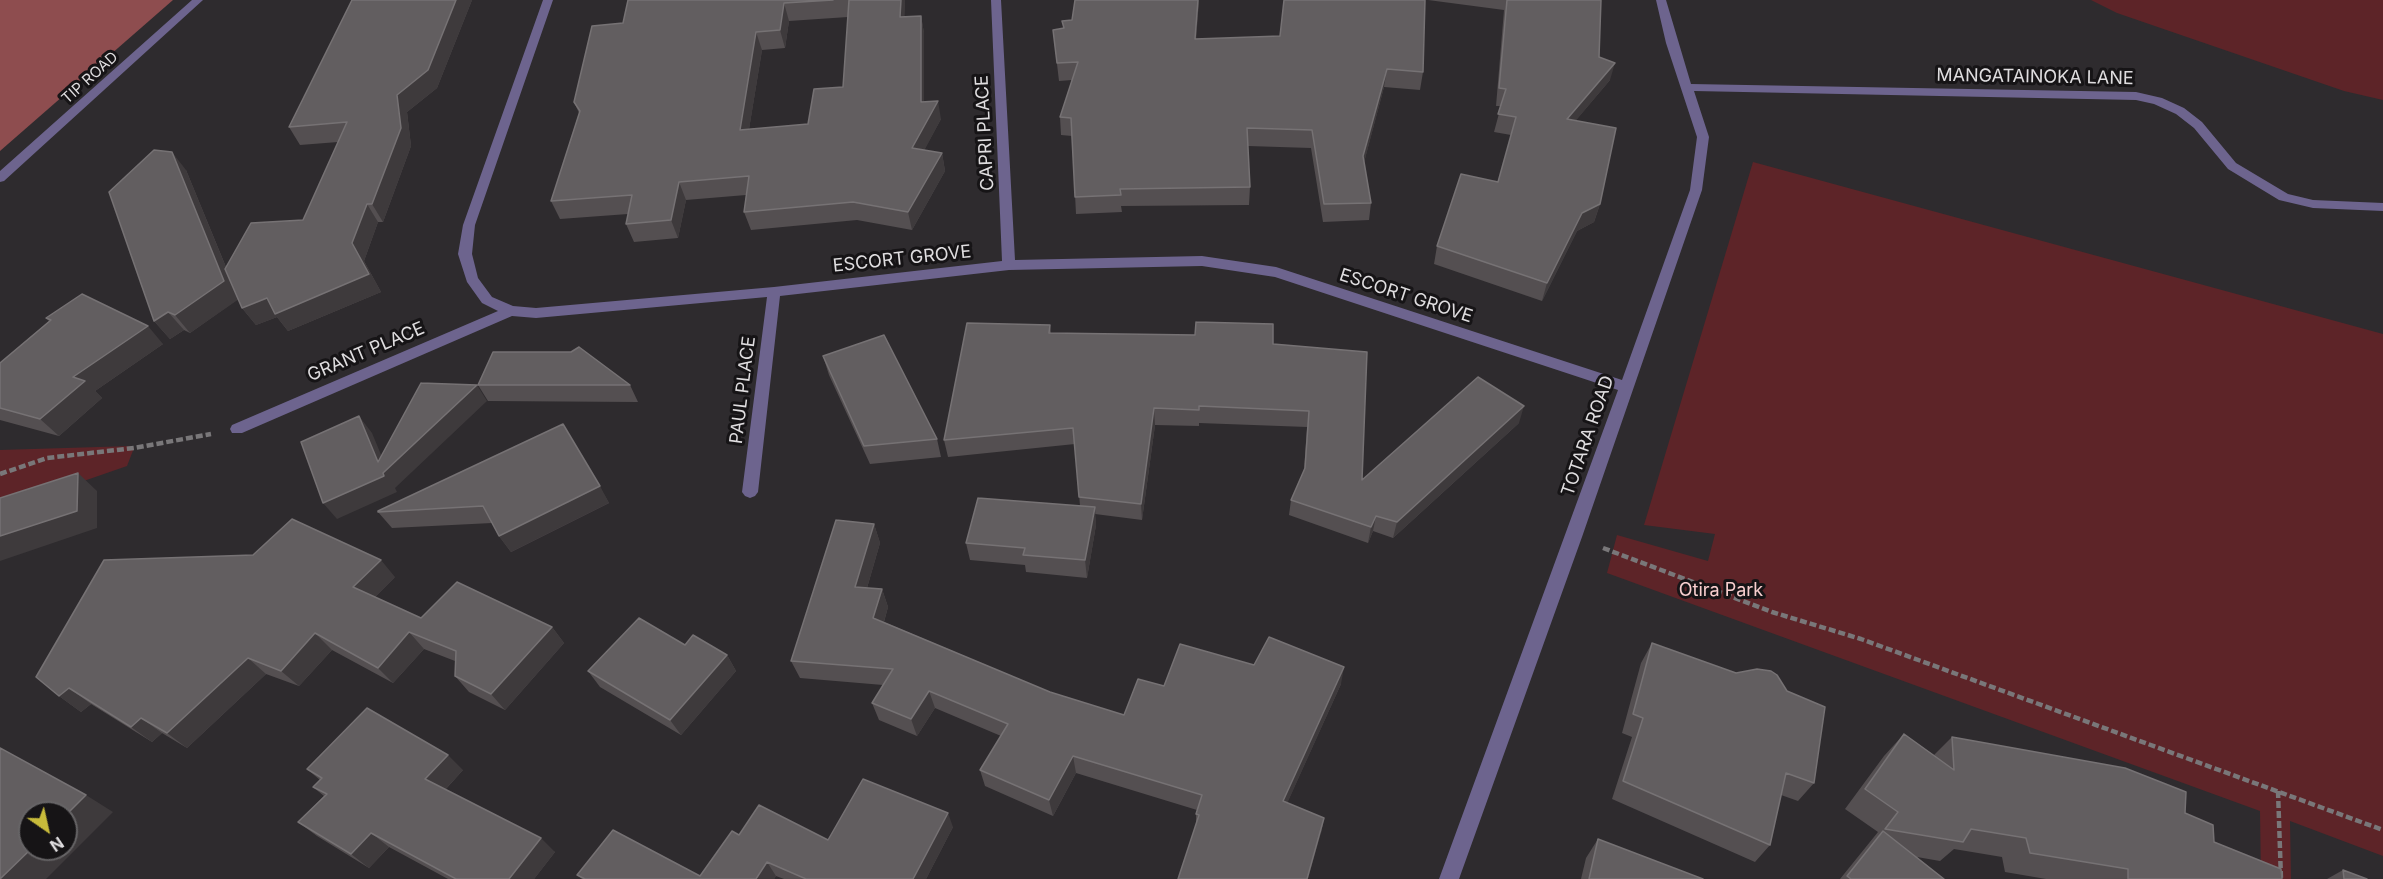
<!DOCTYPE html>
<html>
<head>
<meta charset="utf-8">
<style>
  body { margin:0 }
  #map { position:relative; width:2383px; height:879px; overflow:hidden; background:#2e2b2e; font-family:Inter,sans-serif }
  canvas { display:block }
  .north { position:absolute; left:18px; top:801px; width:60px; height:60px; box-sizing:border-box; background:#161416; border:2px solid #666466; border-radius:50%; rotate:146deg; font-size:16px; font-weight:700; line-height:24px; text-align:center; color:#dfdddf }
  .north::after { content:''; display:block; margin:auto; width:21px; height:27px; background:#c8bb3b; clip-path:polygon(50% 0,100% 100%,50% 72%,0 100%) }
</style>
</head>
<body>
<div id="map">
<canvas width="2383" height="879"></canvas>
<div class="north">N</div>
</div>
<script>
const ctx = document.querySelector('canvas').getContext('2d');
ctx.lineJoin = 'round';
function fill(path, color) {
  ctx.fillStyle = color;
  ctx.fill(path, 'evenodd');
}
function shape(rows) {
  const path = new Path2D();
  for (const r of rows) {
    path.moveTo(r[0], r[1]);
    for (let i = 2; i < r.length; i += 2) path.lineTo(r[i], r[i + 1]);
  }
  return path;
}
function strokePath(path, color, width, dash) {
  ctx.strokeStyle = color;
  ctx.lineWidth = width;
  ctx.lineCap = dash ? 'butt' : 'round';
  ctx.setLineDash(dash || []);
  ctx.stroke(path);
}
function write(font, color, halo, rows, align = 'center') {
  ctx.font = font + ' Inter,sans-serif';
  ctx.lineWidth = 6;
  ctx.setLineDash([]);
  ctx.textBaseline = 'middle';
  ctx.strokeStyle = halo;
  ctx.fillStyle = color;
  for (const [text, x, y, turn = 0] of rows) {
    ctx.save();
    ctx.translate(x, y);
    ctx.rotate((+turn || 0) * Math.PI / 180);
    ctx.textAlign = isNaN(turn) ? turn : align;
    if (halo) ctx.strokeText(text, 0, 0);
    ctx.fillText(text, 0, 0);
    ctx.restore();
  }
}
fill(shape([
  [2091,0,2383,0,2383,100,2344,91,2117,13],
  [1753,162,2383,334,2383,856,2290,821,2291,879,2261,879,2260,811,1607,573,1617,535,1708,561,1715,534,1644,525],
  [132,446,134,448,127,466,0,510,0,450]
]), '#5d2428');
fill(shape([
  [0,0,173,0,0,151]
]), '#8e4d4f');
strokePath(shape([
  [0,474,47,458,134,448,211,434],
  [1603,548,1772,612,1861,639,2383,830],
  [2278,791,2281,879]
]), '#797779', 4.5, [7, 3]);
fill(shape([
  [192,0,203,0,4,181,0,182,0,171,192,0],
  [543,0,553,0,475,225,472,254,478,278,492,297,513,306,536,308,774,287,1002,261,991,0,1001,0,1015,260,1202,256,1276,267,1622,380,1690,190,1697,137,1666,43,1656,0,1666,0,1691,84,2136,92,2162,98,2184,108,2202,122,2236,163,2288,194,2313,200,2383,203,2383,211,2313,208,2279,200,2228,169,2194,128,2176,114,2154,104,2136,100,1694,91,1709,137,1702,190,1582,537,1459,879,1439,879,1618,390,1275,277,1202,266,1009,270,780,296,758,492,755,496,750,498,745,496,742,492,767,297,536,318,512,316,242,433,232,433,230,429,232,425,498,311,482,303,467,282,458,254,463,225,543,0]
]), '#6d648e');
fill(shape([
  [352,0,472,0,437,88,407,112,411,146,383,222,378,222,364,261,381,292,288,331,277,317,256,325,242,308,238,299,190,333,184,330,170,339,154,321,186,170,226,267,303,220,338,142,300,145,289,127],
  [628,0,905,0,904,17,921,16,924,33,924,102,941,119,924,150,942,153,945,171,912,230,857,220,751,230,744,212,746,195,686,200,678,238,634,242,626,224,628,214,560,219,551,201,579,113,574,102,623,23],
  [848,17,843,87,808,124,749,129,762,50,785,48,789,21],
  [1075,0,1199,0,1196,39,1423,72,1420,90,1384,87,1364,162,1371,203,1369,220,1323,222,1311,148,1248,146,1250,187,1249,205,1121,206,1122,212,1076,214,1072,136,1061,135,1060,117,1072,80,1059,81,1053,30,1063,28,1072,20],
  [1428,0,1601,0,1599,57,1610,80,1576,120,1600,204,1594,222,1577,231,1542,301,1434,264,1437,246,1498,182,1511,135,1494,132,1501,106,1496,106,1504,10],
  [46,318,163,344,95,391,102,398,59,436,0,420,0,363,49,321],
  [1050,325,1051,333,1273,344,1362,480,1519,423,1393,538,1373,531,1368,543,1289,515,1291,500,1304,470,1307,427,1199,423,1199,426,1155,425,1142,520,1095,514,1096,525,1087,578,1026,572,1025,565,970,560,966,543,1080,506,1075,444,948,457,944,440],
  [823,356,937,439,941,457,870,464,829,375],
  [478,385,630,385,638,402,488,401],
  [563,424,609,503,511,552,499,536,492,523,392,528,378,512],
  [874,524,880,543,867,588,882,589,888,607,884,622,1050,692,1124,715,1164,686,1254,665,1341,684,1287,803,1324,818,1321,833,1196,825,1196,814,1197,810,1076,773,1053,816,985,786,980,770,1001,736,935,708,917,736,879,720,872,703,883,685,800,678,791,661],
  [395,577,375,597,421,618,552,627,564,643,505,710,469,692,455,676,455,661,424,649,393,683,332,650,299,686,266,674,187,748,162,733,152,742,91,704,81,712,59,696],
  [1652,643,1814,783,1798,801,1781,795,1770,845,1755,862,1612,799,1632,737,1622,733,1641,663],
  [685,645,727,655,736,671,681,735,600,687,588,671],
  [1904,734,1934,755,1952,737,2185,813,2214,842,2282,879,2046,879,2005,872,2002,857,1954,849,1940,861,1917,857,1944,879,1840,879,1878,832,1845,809,1884,756],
  [307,769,463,770,445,790,555,852,534,879,448,879,389,847,369,868,317,836,298,822,324,796,313,787,320,780],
  [953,827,926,879,784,879,776,876,774,879,582,879,577,875,700,876,739,835,828,840],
  [1598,839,1703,879,1581,879,1586,858],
  [2343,870,2367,879,2327,879]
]), '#544f51');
fill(shape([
  [456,0,472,0,437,88,407,112,411,146,383,222,372,204,397,95],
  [901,0,905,0,904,35,900,17],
  [1198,0,1199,0,1195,56,1195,39],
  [784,3,789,21,785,48,780,30],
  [921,16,924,33,924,120,921,102],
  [756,32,762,50,746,148,740,130],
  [1615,63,1610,80,1562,137,1567,119],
  [1387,69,1384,87,1361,174,1363,156],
  [938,101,941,119,916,166,912,148],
  [172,152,186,170,239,299,190,333,175,315],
  [942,153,945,171,912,230,908,212],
  [679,182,686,200,678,238,671,220],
  [367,204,378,222,364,261,381,292,288,331,277,317,256,325,242,308,267,298,352,243],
  [1600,204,1594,222,1577,231,1542,301,1547,283,1582,213],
  [168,312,184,330,170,339,154,321],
  [148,326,163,344,95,391,102,398,59,436,40,419,73,377],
  [477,385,487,401,395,488,397,492,337,519,323,503,378,462,359,416,372,433,387,469],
  [1524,406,1519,423,1393,538,1397,522],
  [1154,408,1155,425,1142,520,1141,504],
  [78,473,97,491,97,528,0,561,0,536],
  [600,486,609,503,511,552,499,536],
  [1095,507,1096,525,1087,578,1085,560],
  [1376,516,1373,531,1368,543,1371,527],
  [874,524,880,543,862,605,855,587],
  [381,560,395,577,369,603,353,587],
  [882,589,888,607,880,636,873,618],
  [552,627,564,643,505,710,491,694],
  [409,632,424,649,393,683,378,668],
  [315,633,332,650,299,686,281,671],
  [727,655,736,671,681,735,670,720],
  [248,658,266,674,187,748,167,733],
  [1344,667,1341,684,1281,817,1283,801],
  [69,688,91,704,81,712,59,696],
  [929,691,935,708,917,736,911,719],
  [141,718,162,733,152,742,131,727],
  [448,755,463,770,441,794,425,779],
  [1073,756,1076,773,1053,816,1049,800],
  [86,795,113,812,46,879,0,879,31,849,66,849,66,815],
  [948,813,953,827,926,879,913,879],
  [1324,818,1321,833,1308,879,1307,879],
  [371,833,389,847,369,868,351,854],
  [541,838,555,852,534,879,509,879],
  [767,862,776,876,774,879,756,879]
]), '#3e3a3c');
const building = shape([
  [352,0,456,0,428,70,397,95,401,128,372,204,367,204,352,243,369,274,275,314,267,298,242,308,225,269,251,223,303,220,347,122,289,127,352,0],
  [628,0,833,0,784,3,780,30,756,32,740,130,808,124,814,89,843,87,849,0,901,0,900,17,921,16,921,102,938,101,912,148,942,153,908,212,853,202,744,212,749,176,679,182,671,220,626,224,632,195,551,201,580,111,574,102,592,26,623,23,628,0],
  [1075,0,1198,0,1195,39,1280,36,1284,0,1425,0,1423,72,1387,69,1363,156,1371,203,1324,204,1312,130,1247,128,1250,187,1120,189,1121,195,1075,197,1071,118,1060,117,1078,62,1057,63,1053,30,1064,28,1062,21,1072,20,1075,0],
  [1507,0,1601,0,1599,57,1615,63,1567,119,1616,128,1600,204,1582,213,1547,283,1437,246,1461,174,1498,182,1516,117,1498,114,1506,89,1499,88,1507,0],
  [154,150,172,152,224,281,175,315,168,312,154,321,109,192,154,150],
  [82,294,148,326,73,377,85,381,40,419,0,408,0,363,51,320,46,318,82,294],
  [1196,322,1273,324,1273,344,1367,352,1362,480,1478,377,1524,406,1397,522,1376,516,1371,527,1291,500,1305,468,1309,411,1199,406,1199,410,1154,408,1141,504,1079,497,1073,428,944,440,967,323,1050,325,1049,333,1195,335,1196,322],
  [884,335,937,439,864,446,823,356,884,335],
  [579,347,630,385,478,385,493,352,571,352,579,347],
  [421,383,477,385,383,473,384,476,323,503,301,442,359,416,378,462,421,383],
  [563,424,600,486,499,536,483,506,378,512,378,511,563,424],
  [78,473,77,511,0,536,0,498,78,473],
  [978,498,1095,507,1085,560,1023,555,1025,548,966,543,978,498],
  [292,519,381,560,353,587,421,618,457,582,552,627,491,694,455,676,456,651,409,632,378,668,315,633,281,671,248,658,167,733,141,718,131,727,69,688,59,696,36,677,104,560,253,555,292,519],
  [836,520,874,524,855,587,882,589,873,618,1050,692,1124,715,1138,679,1164,686,1180,644,1254,665,1269,637,1344,667,1283,801,1324,818,1307,879,1178,879,1199,815,1196,814,1202,795,1073,756,1049,800,980,770,1008,724,929,691,911,719,872,703,893,669,791,661,836,520],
  [639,618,685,645,693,635,727,655,670,720,588,671,639,618],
  [1652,643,1736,673,1757,669,1771,671,1777,675,1787,691,1825,707,1814,783,1786,773,1770,845,1623,781,1643,718,1633,714,1652,643],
  [367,708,448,755,425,779,541,838,509,879,456,879,371,833,351,854,298,822,327,794,313,787,322,778,307,769,367,708],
  [1904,734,1954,770,1952,737,2125,768,2186,792,2185,813,2213,825,2214,842,2281,869,2282,879,2128,879,2128,869,2030,853,2026,838,1971,829,1963,842,1885,829,1898,812,1865,789,1904,734],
  [0,748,86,795,66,815,66,813,30,813,31,849,0,879,0,748],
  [863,779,948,813,913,879,806,879,767,862,756,879,585,879,577,875,613,830,700,876,732,831,739,835,759,805,828,840,863,779],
  [1883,831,1944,879,1851,879,1847,876,1883,831],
  [1598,839,1703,879,1589,879,1598,839],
  [2343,870,2367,879,2344,879,2343,870]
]);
fill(building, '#625e60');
strokePath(building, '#767274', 1.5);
write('15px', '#dfdddf', '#161416', [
  ["TIP ROAD",90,78,-42]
]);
write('18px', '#dfdddf', '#161416', [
  ["MANGATAINOKA LANE",2035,77,1],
  ["CAPRI PLACE",985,133,-93],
  ["ESCORT GROVE",902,259,-6],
  ["ESCORT GROVE",1406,296,18],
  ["GRANT PLACE",366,352,-23],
  ["PAUL PLACE",743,390,-83],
  ["TOTARA ROAD",1588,436,-71]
]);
write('18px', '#f8cece', '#161416', [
  ["Otira Park",1721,591]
]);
</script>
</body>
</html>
